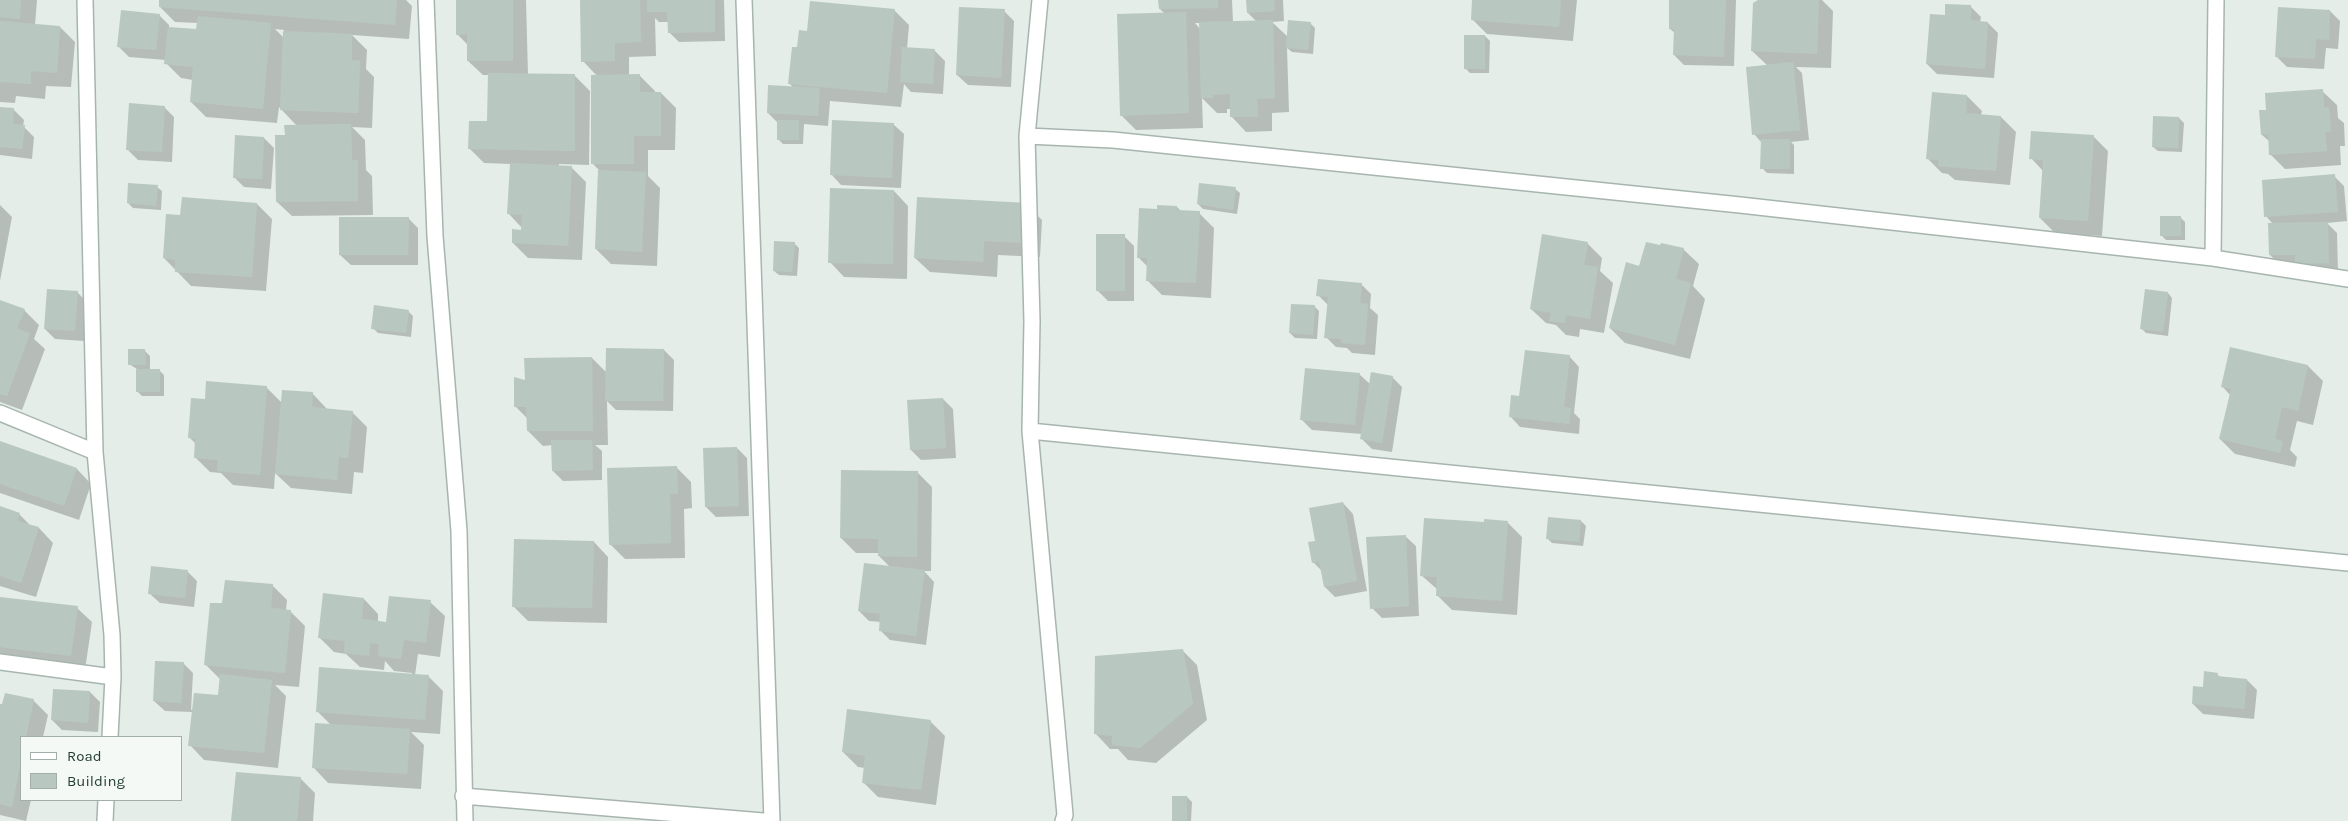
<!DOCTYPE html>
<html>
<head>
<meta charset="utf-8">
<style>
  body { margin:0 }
  #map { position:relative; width:2348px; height:821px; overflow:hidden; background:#e4ede8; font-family:Karla,sans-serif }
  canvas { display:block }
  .legend { position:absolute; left:20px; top:736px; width:162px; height:65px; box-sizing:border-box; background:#f4f9f6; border:1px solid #a1aea9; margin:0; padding:6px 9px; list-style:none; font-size:15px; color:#243d35 }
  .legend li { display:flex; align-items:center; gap:10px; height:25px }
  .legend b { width:25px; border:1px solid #a1aea9 }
</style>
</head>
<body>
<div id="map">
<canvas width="2348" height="821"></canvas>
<ul class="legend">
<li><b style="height:6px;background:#fff"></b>Road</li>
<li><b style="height:14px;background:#b9c7c1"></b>Building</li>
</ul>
</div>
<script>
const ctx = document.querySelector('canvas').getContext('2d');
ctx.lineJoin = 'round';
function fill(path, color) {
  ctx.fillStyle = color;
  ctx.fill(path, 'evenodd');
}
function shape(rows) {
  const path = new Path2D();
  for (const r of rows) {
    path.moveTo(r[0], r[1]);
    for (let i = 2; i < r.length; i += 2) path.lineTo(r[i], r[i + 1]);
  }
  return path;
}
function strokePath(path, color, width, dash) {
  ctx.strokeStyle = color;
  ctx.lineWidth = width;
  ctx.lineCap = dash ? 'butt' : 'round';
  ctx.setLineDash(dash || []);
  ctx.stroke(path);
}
fill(shape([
  [0,0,37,0,35,25,60,27,75,42,71,87,46,86,45,99,16,96,15,103,0,102],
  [161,0,406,0,412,6,409,39,352,35,367,50,366,69,374,77,372,128,352,127,365,140,366,170,372,176,373,215,292,216,277,202,286,136,297,126,279,107,277,123,206,117,191,102,193,80,181,78,166,63,166,60,129,57,118,46,159,15,169,25,169,28,197,31,198,23,175,22,160,7],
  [275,29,284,30,284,38],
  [457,0,526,0,528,75,575,76,590,91,589,165,559,164,559,167,571,167,586,182,582,260,528,258,513,243,522,231,522,228,509,214,511,164,484,163,469,148,489,122,489,75,483,75,468,61,468,45,457,34],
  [581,0,724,0,725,41,679,42,669,32,669,22,659,22,655,18,656,56,629,57,629,76,640,76,655,91,655,93,661,93,676,108,675,150,648,150,648,176,660,188,657,266,611,264,596,249,600,171,592,163,597,76,583,61],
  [1160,0,1232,0,1233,22,1257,22,1248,13,1247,0,1283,0,1284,21,1272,22,1288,37,1310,23,1315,28,1313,54,1292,52,1287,48,1289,112,1272,113,1272,131,1246,132,1232,117,1231,109,1227,109,1227,113,1217,113,1202,98,1203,128,1136,130,1121,115,1165,14,1160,9],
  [1195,23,1200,23,1200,29],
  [1474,0,1577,0,1573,41,1487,34,1472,19],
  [1671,0,1736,0,1734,66,1684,65,1674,55,1675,33,1670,29],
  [1760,0,1822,0,1833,11,1831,68,1796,67,1802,73,1809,140,1791,142,1794,145,1794,174,1767,173,1762,168,1762,143,1754,134,1768,66,1752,51],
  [1971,7,1981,17,1980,22,1988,23,1998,33,1994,78,1937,74,1927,64,1946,16],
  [894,10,909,25,907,49,935,51,945,61,943,94,911,92,904,84,901,107,830,101,828,126,804,124,803,144,783,144,778,139,778,123,768,113,794,88,789,83,798,49,808,33],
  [1004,11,1014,21,1011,87,968,85,957,75],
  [2330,11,2340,21,2338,49,2326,48,2324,69,2287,67,2277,57],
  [1485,36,1490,41,1489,73,1470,73,1465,68],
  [2322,91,2337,105,2338,118,2344,123,2345,146,2340,146,2341,165,2285,169,2270,154,2270,142,2262,135,2267,111],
  [1967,96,1982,111,1981,115,2001,117,2016,132,2010,185,1955,180,1948,174,1942,173,1927,158],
  [164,107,174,117,172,162,138,160,128,150],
  [0,108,14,110,24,120,23,126,34,137,32,159,0,155],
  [2179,118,2184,123,2182,152,2158,151,2153,147],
  [893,124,904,134,901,188,841,185,831,174],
  [2093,136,2108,151,2102,236,2055,233,2040,218,2043,171,2031,158],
  [264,138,274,148,271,189,244,187,234,177],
  [2334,176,2344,186,2347,221,2327,223,2337,233,2338,273,2280,265,2270,255,2273,224,2266,216],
  [157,187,162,191,161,210,133,208,128,203],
  [1235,189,1240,193,1237,214,1203,209,1198,204],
  [894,191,908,206,907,279,844,277,830,262],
  [257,204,272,219,266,291,191,286,164,258,181,216],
  [0,205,12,217,0,281],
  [1027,205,1042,220,1040,257,998,255,997,277,930,272,915,258],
  [1177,207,1181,211,1199,213,1214,228,1211,298,1162,295,1148,281,1148,267,1138,257,1158,211],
  [2180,217,2185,222,2185,240,2166,240,2161,235],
  [408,218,418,228,418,265,351,265,340,255],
  [1124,236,1134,246,1134,301,1108,301,1098,291],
  [794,243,799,248,797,276,779,275,774,271],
  [1587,243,1602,258,1600,271,1613,283,1604,333,1580,329,1579,337,1566,335,1556,325,1546,323,1531,309],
  [1662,244,1684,250,1699,264,1693,286,1705,299,1690,359,1625,343,1610,328,1640,267],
  [1361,284,1371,294,1370,308,1378,315,1375,355,1352,353,1347,348,1336,347,1326,337,1328,305,1318,295],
  [77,292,87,302,84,341,55,339,45,329],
  [2168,293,2172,298,2168,336,2146,333,2142,329],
  [0,301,24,310,39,325,34,339,45,349,22,410,0,402],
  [1314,306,1319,311,1317,339,1295,338,1290,333],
  [408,311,413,316,411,337,378,333,373,328],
  [2231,349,2308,366,2323,381,2313,425,2297,421,2290,450,2297,457,2295,467,2235,454,2220,439,2230,395,2222,386],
  [664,350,674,360,673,411,616,410,607,401,608,445,595,445,602,451,602,480,563,481,553,471,553,445,543,446,528,431,528,419,515,406,526,381,592,358,607,373],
  [145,351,150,356,150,370,159,370,164,375,164,396,142,396,137,391,137,369,129,364],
  [1569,356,1579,367,1574,413,1580,419,1579,434,1520,427,1510,416,1520,397],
  [1359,374,1370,384,1392,377,1402,387,1392,452,1372,449,1362,439,1362,434,1312,430,1302,420],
  [266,387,282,403,313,394,327,409,352,412,367,427,363,473,354,472,352,494,291,488,275,473,274,489,233,485,221,473,210,472,195,457,196,444,189,437,206,401],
  [943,399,953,409,956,458,921,460,911,450],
  [0,442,77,469,91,484,79,520,0,493],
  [737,448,747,458,749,516,716,517,706,507],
  [676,467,691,482,692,508,684,509,685,558,625,559,610,544],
  [917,472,932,487,931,571,924,571,934,582,926,645,890,640,880,630,881,622,869,621,859,611,890,567,879,556,879,553,856,553,841,538],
  [1343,503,1353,514,1367,591,1335,597,1325,587,1322,571,1313,562,1317,542],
  [0,508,19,514,31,526,39,528,53,543,36,597,0,586],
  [1581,521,1586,526,1583,546,1552,543,1547,538],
  [1507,522,1522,537,1517,615,1452,610,1437,595,1438,590,1421,575,1485,524],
  [1405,536,1416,546,1419,616,1382,618,1372,608],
  [594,542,608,557,607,623,528,621,513,606],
  [187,571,197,581,194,607,160,603,149,593],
  [272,585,287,600,286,610,290,611,305,626,299,687,275,685,286,696,278,768,204,760,190,745,193,712,165,711,154,701,183,663,193,673,191,710,219,697,220,679,205,664,224,605],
  [0,598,77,608,92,622,85,670,0,657],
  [364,599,378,614,378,622,387,623,430,602,445,616,440,657,418,654,415,675,428,676,443,691,440,734,411,732,424,745,421,789,328,783,314,768,331,725,317,711,412,675,412,673,394,671,385,661,384,670,360,667,346,654,334,652,319,637],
  [1183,651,1197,665,1207,720,1156,763,1128,760,1118,749,1110,749,1096,734],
  [2217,674,2221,678,2247,680,2257,690,2254,719,2203,714,2193,704],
  [90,692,100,702,98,732,62,730,52,720],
  [33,700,48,715,43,737,21,737,21,800,31,800,26,821,0,815,0,705],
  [930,721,945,736,936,805,878,797,863,782,865,768,858,767,843,752],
  [300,778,315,793,313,821,233,821],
  [1187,797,1192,802,1191,821,1173,821]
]), '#0003');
fill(shape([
  [0,0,21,0,20,19,0,17],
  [159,0,397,0,395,25,159,7],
  [456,0,513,0,513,61,467,61,467,34,456,35],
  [580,0,640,0,641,42,615,43,615,61,581,62],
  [647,0,715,0,715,32,668,33,667,12,647,12],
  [1158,0,1218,0,1218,8,1159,9],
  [1246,0,1274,0,1275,11,1247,13],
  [1472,0,1561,0,1559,27,1471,20],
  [1669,0,1726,0,1724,57,1673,55,1674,29,1669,29],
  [1758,0,1819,0,1817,54,1751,51,1753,3],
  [810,1,895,9,887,93,788,84,792,47,797,47,799,30,807,31],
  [1945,4,1971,5,1971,20,1988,22,1985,69,1926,64,1930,14,1945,15],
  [959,7,1005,9,1001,78,956,75],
  [2278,7,2330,10,2329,40,2316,39,2315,59,2275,57],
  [121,10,160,14,156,50,117,47],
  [1186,12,1189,113,1120,116,1117,14],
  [198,16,271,23,263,109,190,102,193,67,164,64,168,27,196,29],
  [1273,20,1275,98,1257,99,1258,117,1230,117,1230,94,1213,95,1213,98,1201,98,1199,22],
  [1288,20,1311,22,1308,50,1286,48],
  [0,21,60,26,57,73,31,71,31,84,0,82],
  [283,31,352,34,352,60,360,61,358,113,280,110],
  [1464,35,1485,35,1485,69,1464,69],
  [902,47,935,49,933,84,900,82],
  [1793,62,1800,130,1752,135,1746,67],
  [488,73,575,74,575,151,468,149,469,121,487,121],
  [640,74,640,92,661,92,661,136,634,136,634,164,591,164,591,75],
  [768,85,820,88,818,116,767,113],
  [2323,89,2324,108,2329,107,2331,131,2325,132,2327,151,2269,155,2268,134,2261,135,2259,110,2266,110,2265,93],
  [1932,92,1967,95,1966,113,2001,116,1996,171,1938,166,1939,160,1926,159],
  [129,103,165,106,162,152,126,150],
  [0,107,14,108,13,124,25,125,22,149,0,147],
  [2153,116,2179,117,2178,148,2152,147],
  [777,120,799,120,799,140,777,140],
  [832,120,894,123,892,178,830,175],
  [351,124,352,160,358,160,358,201,276,202,275,135,285,135,284,125],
  [2031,131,2094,135,2088,221,2039,218,2043,160,2029,159],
  [235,135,264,137,262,179,233,178],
  [1761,139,1790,139,1790,169,1760,169],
  [510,163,572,166,568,246,512,243,512,229,521,230,522,215,507,214],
  [598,170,646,172,642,252,595,249],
  [2335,174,2338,212,2264,217,2262,180],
  [128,183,158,185,156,206,127,203],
  [1199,183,1236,187,1233,210,1197,204],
  [830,188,894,190,893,264,828,263],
  [182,197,257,203,252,277,175,272,175,260,163,258,166,214,180,215],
  [917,197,1028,203,1025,243,984,241,983,262,914,258],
  [1157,205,1177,206,1177,210,1200,211,1196,283,1146,281,1147,258,1137,258,1139,208,1157,209],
  [2160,216,2181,216,2181,236,2160,236],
  [339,217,409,217,408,255,339,255],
  [2328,222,2329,263,2295,264,2295,255,2269,255,2268,223],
  [1096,234,1125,234,1125,291,1096,291],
  [1542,234,1588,242,1584,265,1598,267,1590,319,1566,315,1565,323,1549,321,1551,313,1530,309],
  [774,241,795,242,792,272,773,271],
  [1646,242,1660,245,1661,243,1684,248,1676,279,1691,283,1675,345,1609,328,1626,262,1639,266],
  [1318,279,1362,283,1360,303,1368,304,1365,345,1341,343,1341,339,1324,338,1328,297,1316,296],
  [47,289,78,291,75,331,44,329],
  [2145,289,2168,292,2163,332,2140,329],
  [0,300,25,309,17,329,30,333,7,396,0,394],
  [1291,304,1315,305,1313,335,1289,333],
  [374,305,409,310,406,333,371,329],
  [2230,347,2308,365,2298,411,2282,407,2275,439,2283,441,2280,453,2219,439,2231,389,2221,387],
  [606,348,664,349,663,401,605,401],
  [128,349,145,349,146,365,128,365],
  [1525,350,1570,355,1564,407,1571,408,1569,424,1509,417,1511,395,1519,396],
  [592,357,593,431,527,431,526,407,514,407,514,377,525,380,524,358],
  [1305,368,1360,373,1355,425,1300,420],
  [136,369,160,369,160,392,136,392],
  [1371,372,1393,376,1382,443,1360,439],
  [206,381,267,386,260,475,217,471,218,460,194,458,195,439,188,438,191,398,205,399],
  [282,390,313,392,312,407,353,411,348,458,339,457,337,480,275,474],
  [943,398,946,448,910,450,907,400],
  [551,440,592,440,593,470,552,471],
  [0,441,77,468,64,506,0,484],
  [737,447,739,506,705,507,703,448],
  [677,466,678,494,670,494,671,543,609,545,607,468],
  [841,470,918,471,917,557,878,556,878,539,840,538],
  [1343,502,1357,581,1324,587,1319,561,1312,563,1308,542,1315,541,1309,508],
  [0,506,20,513,17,521,39,527,21,583,0,576],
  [1548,517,1581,520,1579,542,1546,539],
  [1424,518,1484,522,1484,519,1508,521,1502,601,1436,596,1437,577,1420,576],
  [1406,535,1409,606,1370,609,1366,537],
  [514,539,594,541,592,608,512,607],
  [864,563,925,570,916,636,879,631,880,614,858,611],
  [151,566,188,570,185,598,148,594],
  [225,580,273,584,271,608,291,610,285,673,204,665,210,603,222,603],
  [323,593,364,598,362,619,386,622,389,596,431,600,426,643,404,640,401,659,378,656,379,644,370,643,369,656,344,653,345,641,318,638],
  [0,597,78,606,71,656,0,647],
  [1183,649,1193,704,1140,748,1112,745,1112,736,1094,734,1095,656],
  [155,661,184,662,181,703,153,701],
  [319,667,429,675,425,720,316,712],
  [2204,671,2218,673,2217,676,2247,679,2244,709,2192,704,2193,686,2203,687],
  [220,674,272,680,264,753,188,746,194,693,218,695],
  [53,689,90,691,88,723,51,720],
  [5,693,34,699,26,737,21,737,21,760,12,807,0,804,0,704,2,704],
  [847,709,931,720,921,790,862,783,865,756,842,752],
  [315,723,410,729,407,774,312,768],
  [236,772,301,777,297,821,231,821],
  [1172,796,1187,796,1187,821,1172,821]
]), '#b9c7c1');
const minor = shape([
  [85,0,95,452,112,635,113,677,110,737],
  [426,0,435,236,459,531,465,821],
  [744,0,772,821],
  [1040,0,1027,136,1113,140,1740,205,2213,258,2348,279],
  [1027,136,1032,321,1030,431,1065,815,1063,821],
  [2213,258,2216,0],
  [0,413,95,452],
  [1030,431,2348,563],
  [0,662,113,677],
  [463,796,763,821],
  [105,821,106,800]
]);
strokePath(minor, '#a7b5af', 18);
strokePath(minor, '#fff', 15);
</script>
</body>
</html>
